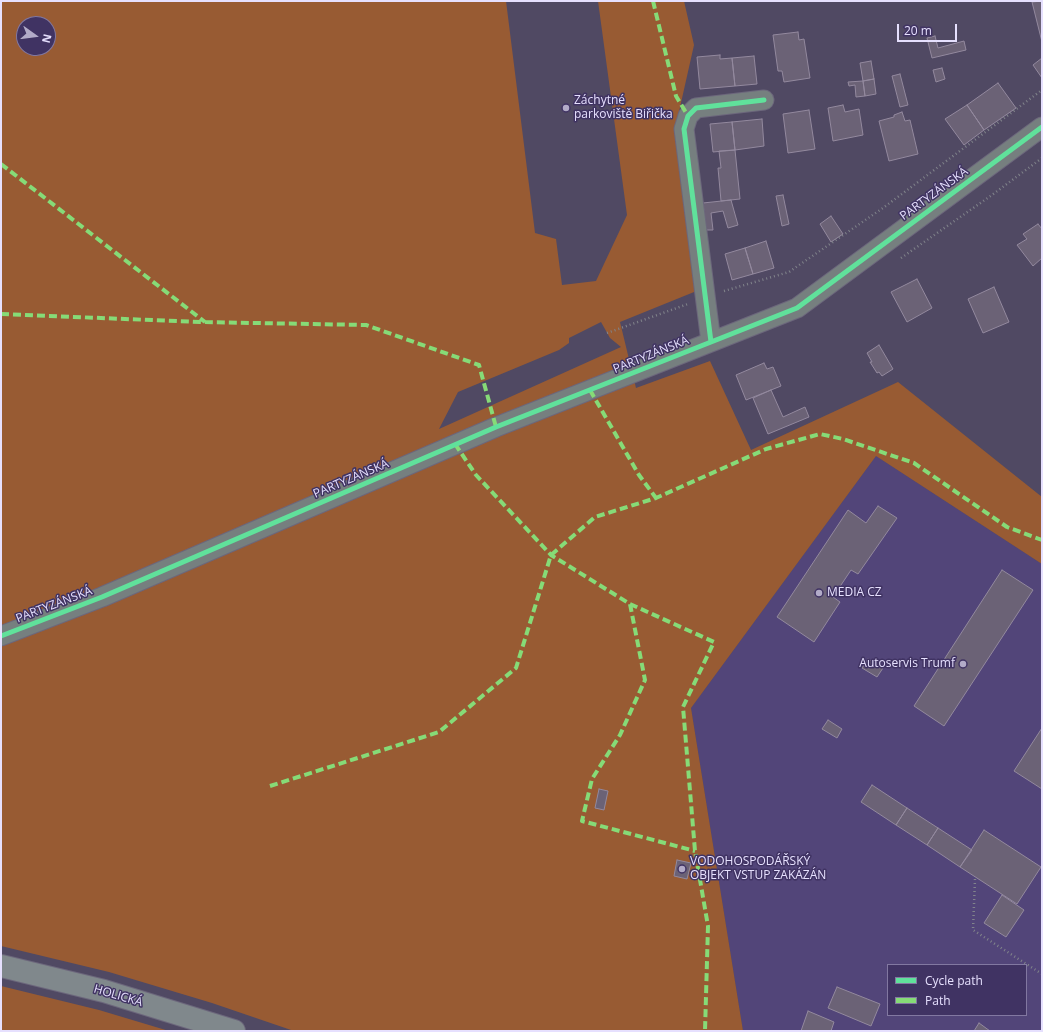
<!DOCTYPE html>
<html>
<head>
<meta charset="utf-8">
<style>
  body { margin:0 }
  #map { position:relative; width:1043px; height:1032px; overflow:hidden; background:#504963; font-family:"Open Sans",sans-serif }
  canvas { display:block }
  .frame { position:absolute; inset:0; border:2px solid #e6e0fe; pointer-events:none }
  .legend { position:absolute; left:887px; top:964px; width:140px; height:52px; box-sizing:border-box; background:#403363; border:1px solid #8278a1; margin:0; padding:5px 7px; list-style:none; font-size:12px; color:#e6e0fe }
  .legend li { display:flex; align-items:center; gap:8px; height:20px }
  .legend b { width:20px; border:1px solid #8278a1 }
  .north { position:absolute; left:16px; top:16px; width:40px; height:40px; box-sizing:border-box; background:#403363; border:1px solid #8278a1; border-radius:50%; rotate:104deg; font-size:11px; font-weight:700; line-height:16px; text-align:center; color:#e6e0fe }
  .north::after { content:''; display:block; margin:auto; width:14px; height:18px; background:#b2abc8; clip-path:polygon(50% 0,100% 100%,50% 72%,0 100%) }
  .scale { position:absolute; left:897px; top:24px; width:60px; height:18px; box-sizing:border-box; border:2px solid #e6e0fe; border-top:0; padding-left:5px; font-size:12px; line-height:14px; white-space:nowrap; color:#e6e0fe; -webkit-text-stroke:3px #403363; paint-order:stroke }
</style>
</head>
<body>
<div id="map">
<canvas width="1043" height="1032"></canvas>
<div class="frame"></div>
<ul class="legend">
<li><b style="height:5px;background:#60e19b"></b>Cycle path</li>
<li><b style="height:5px;background:#86db77"></b>Path</li>
</ul>
<div class="north">N</div>
<div class="scale">20 m</div>
</div>
<script>
const ctx = document.querySelector('canvas').getContext('2d');
ctx.lineJoin = 'round';
function fill(path, color) {
  ctx.fillStyle = color;
  ctx.fill(path, 'evenodd');
}
function shape(rows) {
  const path = new Path2D();
  for (const r of rows) {
    path.moveTo(r[0], r[1]);
    for (let i = 2; i < r.length; i += 2) path.lineTo(r[i], r[i + 1]);
  }
  return path;
}
function strokePath(path, color, width, dash) {
  ctx.strokeStyle = color;
  ctx.lineWidth = width;
  ctx.lineCap = dash ? 'butt' : 'round';
  ctx.setLineDash(dash || []);
  ctx.stroke(path);
}
function write(font, color, halo, rows, align = 'center') {
  ctx.font = font + ' "Open Sans",sans-serif';
  ctx.lineWidth = 3;
  ctx.setLineDash([]);
  ctx.textBaseline = 'middle';
  ctx.strokeStyle = halo;
  ctx.fillStyle = color;
  for (const [text, x, y, turn = 0] of rows) {
    ctx.save();
    ctx.translate(x, y);
    ctx.rotate((+turn || 0) * Math.PI / 180);
    ctx.textAlign = isNaN(turn) ? turn : align;
    if (halo) ctx.strokeText(text, 0, 0);
    ctx.fillText(text, 0, 0);
    ctx.restore();
  }
}
fill(shape([
  [876,456,1042,564,1042,1031,743,1031,691,708],
  [888,965,1026,965,1026,1015,888,1015]
]), '#524579');
fill(shape([
  [1,1,506,1,535,233,556,239,562,285,596,281,627,215,598,1,684,1,694,45,676,125,699,290,620,322,636,388,710,361,751,450,898,382,1042,497,1042,564,876,456,691,708,743,1031,294,1031,212,1003,109,972,1,946],
  [24,24,48,24,48,48,24,48],
  [601,322,610,338,621,347,439,429,458,392,559,350,569,343,569,338],
  [1,986,99,1010,169,1031,1,1031]
]), '#985b33');
const building = shape([
  [1042,1,1042,42,1032,2,1042,1],
  [798,32,799,40,804,39,810,78,784,82,782,71,778,71,773,35,798,32],
  [935,36,938,48,964,41,966,50,932,58,927,38,935,36],
  [720,55,720,59,732,58,735,86,700,89,697,57,720,55],
  [754,56,757,84,735,86,732,58,754,56],
  [1042,58,1042,78,1033,65,1042,58],
  [871,61,874,79,863,81,860,63,871,61],
  [942,68,945,79,936,82,933,70,942,68],
  [900,74,908,105,900,107,892,76,900,74],
  [874,79,876,94,865,96,863,81,874,79],
  [863,81,865,96,856,97,855,85,849,86,848,82,863,81],
  [998,83,1016,108,984,130,967,105,998,83],
  [843,105,845,112,859,109,863,135,833,141,828,108,843,105],
  [967,105,984,130,964,145,945,119,967,105],
  [809,110,815,149,788,153,783,114,809,110],
  [902,112,905,121,910,120,918,154,889,161,879,121,894,117,894,115,902,112],
  [762,119,764,146,735,150,732,122,762,119],
  [732,122,735,150,713,152,710,124,732,122],
  [735,150,740,199,721,201,718,168,721,168,719,151,735,150],
  [783,195,789,224,782,226,776,196,783,195],
  [731,200,738,225,728,228,723,211,711,213,713,230,706,230,703,203,731,200],
  [831,216,843,234,831,242,820,224,831,216],
  [1038,224,1042,229,1042,258,1033,266,1017,245,1027,239,1023,234,1038,224],
  [766,241,774,268,753,274,745,248,766,241],
  [745,248,753,274,732,280,725,254,745,248],
  [917,279,932,308,907,322,891,292,917,279],
  [994,287,1009,322,983,333,968,299,994,287],
  [879,345,893,369,882,376,879,372,877,373,870,362,872,362,867,353,879,345],
  [764,363,767,369,773,367,781,386,746,400,736,375,764,363],
  [771,390,783,417,805,407,809,417,768,434,753,398,771,390],
  [878,506,897,518,858,574,851,570,833,597,840,602,814,642,777,617,848,510,866,523,878,506],
  [1002,570,1033,590,944,726,914,706,1002,570],
  [868,659,883,668,877,677,862,668,868,659],
  [828,720,842,729,837,738,822,729,828,720],
  [1042,728,1042,789,1014,771,1042,728],
  [872,785,907,808,896,825,861,802,872,785],
  [599,789,608,791,604,810,595,808,599,789],
  [907,808,938,828,927,845,896,825,907,808],
  [938,828,972,850,960,867,927,845,938,828],
  [984,830,1041,867,1017,904,960,867,984,830],
  [677,860,691,863,687,879,674,876,677,860],
  [1002,895,1024,910,1006,937,984,923,1002,895],
  [837,987,880,1004,871,1026,828,1008,837,987],
  [808,1011,834,1022,831,1031,801,1031,808,1011],
  [979,1023,990,1031,974,1031,979,1023]
]);
fill(building, '#6b6276');
strokePath(building, '#93899e', 1);
const street = shape([
  [711,342,684,129,688,116,696,108,764,100],
  [1,636,102,597,496,427,797,308,1042,127]
]);
const primary = shape([
  [1,966,104,991,234,1031]
]);
strokePath(street, '#6c677c', 21);
strokePath(primary, '#6c677c', 24);
strokePath(shape([
  [901,258,992,195,1042,158],
  [724,291,789,272,883,208,1042,90],
  [607,333,688,304],
  [975,879,973,930,1042,974]
]), '#81848b', 2.5, [1, 3]);
strokePath(street, '#767f7f', 19);
strokePath(primary, '#80888c', 22);
strokePath(shape([
  [653,1,676,96,688,116],
  [1,164,205,322],
  [1,314,200,322,366,325,479,365,496,427],
  [590,390,639,475,656,498],
  [455,444,476,475,551,555,630,604,714,642,683,707,695,851,708,926,705,1031],
  [630,604,645,680,620,735,592,779,582,821,695,851],
  [270,786,439,732,516,668,551,555,595,517,656,498,766,449,820,434,843,439,914,463,1007,527,1042,540]
]), '#86db77', 4, [8, 4]);
strokePath(shape([
  [711,342,684,129,688,116,696,108,764,100],
  [1,636,102,597,496,427,797,308,1042,127]
]), '#60e19b', 5);
for (const [x, y, r, color] of [
  [566,108,4,"#b2abc8"],
  [819,593,4,"#b2abc8"],
  [963,664,4,"#b2abc8"],
  [682,869,4,"#b2abc8"]
]) {
  const dot = new Path2D();
  dot.arc(x, y, r, 0, 2 * Math.PI);
  ctx.fillStyle = color;
  ctx.fill(dot);
  strokePath(dot, '#403363', 1.5);
}
write('12px', '#e6e0fe', '#403363', [
  ["Záchytné",574,101],
  ["parkoviště Biřička",574,115],
  ["MEDIA CZ",827,593],
  ["Autoservis Trumf",955,664,"right"],
  ["VODOHOSPODÁŘSKÝ",690,862],
  ["OBJEKT VSTUP ZAKÁZÁN",690,876]
], 'left');
write('12px', '#e6e0fe', '#403363', [
  ["PARTYZÁNSKÁ",934,194,-36],
  ["PARTYZÁNSKÁ",651,355,-22],
  ["PARTYZÁNSKÁ",351,479,-23],
  ["PARTYZÁNSKÁ",54,605,-21],
  ["HOLICKÁ",118,996,16]
]);
</script>
</body>
</html>
